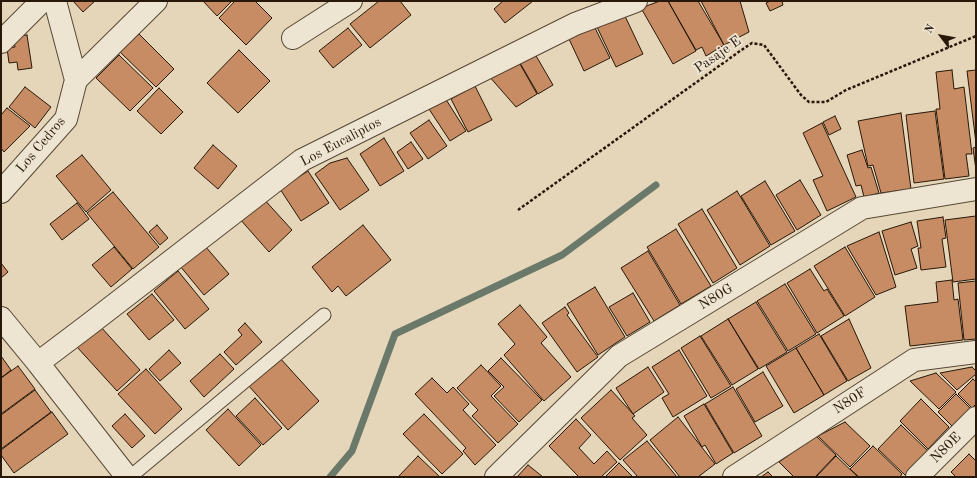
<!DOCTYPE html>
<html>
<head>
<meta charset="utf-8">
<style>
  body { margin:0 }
  #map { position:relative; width:977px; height:478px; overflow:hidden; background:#e5d6ba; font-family:"Old Standard TT",serif }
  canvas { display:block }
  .frame { position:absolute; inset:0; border:2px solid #271809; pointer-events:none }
  .north { position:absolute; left:921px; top:16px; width:40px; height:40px; -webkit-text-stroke:3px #eee4d2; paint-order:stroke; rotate:302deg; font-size:11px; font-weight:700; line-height:16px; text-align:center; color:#271809 }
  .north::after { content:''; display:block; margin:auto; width:14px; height:18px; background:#271809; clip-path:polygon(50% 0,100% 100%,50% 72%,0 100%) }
</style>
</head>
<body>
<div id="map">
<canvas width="977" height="478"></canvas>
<div class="frame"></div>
<div class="north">N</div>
</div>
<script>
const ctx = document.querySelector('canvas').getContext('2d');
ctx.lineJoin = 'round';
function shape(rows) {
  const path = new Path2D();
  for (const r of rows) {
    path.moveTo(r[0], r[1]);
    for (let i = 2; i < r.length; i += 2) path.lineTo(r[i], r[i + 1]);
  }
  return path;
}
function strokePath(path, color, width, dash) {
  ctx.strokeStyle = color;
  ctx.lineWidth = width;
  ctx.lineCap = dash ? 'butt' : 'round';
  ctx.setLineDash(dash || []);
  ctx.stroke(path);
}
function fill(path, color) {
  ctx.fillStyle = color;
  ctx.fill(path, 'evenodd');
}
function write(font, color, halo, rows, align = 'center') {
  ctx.font = font + ' "Old Standard TT",serif';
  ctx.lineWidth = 4;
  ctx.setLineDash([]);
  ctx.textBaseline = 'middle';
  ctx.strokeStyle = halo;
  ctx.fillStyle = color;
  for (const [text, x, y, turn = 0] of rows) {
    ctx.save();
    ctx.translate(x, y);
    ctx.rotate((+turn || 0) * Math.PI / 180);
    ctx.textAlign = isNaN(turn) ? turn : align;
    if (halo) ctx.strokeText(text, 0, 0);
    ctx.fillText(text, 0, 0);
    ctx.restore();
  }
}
strokePath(shape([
  [330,477,352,451,395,334,562,255,656,185]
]), '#6a796a', 7);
const building = shape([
  [73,1,95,1,83,12,73,1],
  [203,1,232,1,217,16,203,1],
  [235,1,255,1,272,18,246,45,219,18,235,1],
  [379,1,400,1,411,15,370,48,350,24,379,1],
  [503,1,533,1,505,23,494,9,503,1],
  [660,1,668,1,696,51,673,64,641,8,660,1],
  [668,1,698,1,724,45,706,56,702,47,696,50,668,1],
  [701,1,740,1,749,32,724,45,701,1],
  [770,1,782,1,783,5,770,11,766,3,770,1],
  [624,14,643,54,616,67,597,27,624,14],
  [594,26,610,58,584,71,569,39,594,26],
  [348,28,362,45,333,68,319,51,348,28],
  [139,34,174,69,156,87,120,52,139,34],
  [27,35,32,68,18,70,17,62,9,63,7,48,15,47,13,37,27,35],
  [239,50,270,81,238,113,207,83,239,50],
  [535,54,553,85,538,94,520,63,535,54],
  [119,55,153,88,130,111,96,78,119,55],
  [520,64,537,94,516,107,488,75,520,64],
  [952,70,954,89,964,87,972,154,966,154,969,176,945,179,936,109,940,109,936,72,952,70],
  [976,70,976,143,967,71,976,70],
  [475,86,492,120,468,132,451,99,475,86],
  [25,87,51,107,35,128,9,107,25,87],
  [159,88,183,112,161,134,137,111,159,88],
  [445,98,466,131,450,141,429,109,445,98],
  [7,108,30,126,4,152,1,148,1,115,7,108],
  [935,111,944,179,914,183,906,115,935,111],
  [901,113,911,189,881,193,873,165,868,166,858,121,901,113],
  [835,116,841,129,829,135,823,122,835,116],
  [429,120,447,146,428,159,410,133,429,120],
  [822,123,856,197,827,211,813,180,823,176,803,133,822,123],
  [384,138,404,171,380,186,360,154,384,138],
  [411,142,423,159,408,169,397,152,411,142],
  [213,145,237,166,218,189,194,168,213,145],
  [976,147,976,170,973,148,976,147],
  [862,150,868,168,871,167,879,193,864,197,861,185,856,186,847,155,862,150],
  [82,155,111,190,86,212,56,176,82,155],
  [347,158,369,190,340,210,315,174,330,163,347,158],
  [308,171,329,203,301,221,280,189,308,171],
  [800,180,821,215,797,230,776,195,800,180],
  [765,181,795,231,771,245,741,196,765,181],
  [737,191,770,246,740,265,707,210,737,191],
  [113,192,159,247,133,269,87,213,113,192],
  [262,197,292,230,269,252,239,218,262,197],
  [77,203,89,219,62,240,50,224,77,203],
  [702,209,737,268,713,283,678,224,702,209],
  [976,216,976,279,953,282,945,220,976,216],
  [943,217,946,238,942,239,946,267,921,270,918,248,921,248,917,221,943,217],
  [911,222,918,246,911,249,917,268,895,275,882,231,911,222],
  [157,225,168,238,160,245,149,232,157,225],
  [363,225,391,260,346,296,338,286,332,292,312,267,363,225],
  [676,229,711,286,681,304,647,247,676,229],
  [879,232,896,287,876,295,847,246,879,232],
  [205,246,229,274,204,295,180,266,205,246],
  [114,247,132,269,111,287,92,265,114,247],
  [845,247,875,297,845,316,814,266,845,247],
  [648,251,680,305,654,321,621,268,648,251],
  [1,263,8,272,1,278,1,263],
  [810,269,824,291,827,289,844,316,817,333,787,283,810,269],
  [178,271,209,309,185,329,154,291,178,271],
  [952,280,954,300,958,299,963,340,910,346,905,306,938,302,936,282,952,280],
  [976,281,976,339,964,340,958,283,976,281],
  [785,284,816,334,788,351,757,301,785,284],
  [595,287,625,337,598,355,567,304,595,287],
  [633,293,650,322,627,336,609,307,633,293],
  [152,294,174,320,149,340,127,314,152,294],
  [756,302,787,352,759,369,728,319,756,302],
  [520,305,547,337,541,343,571,377,544,401,504,355,515,344,498,324,520,305],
  [565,307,569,313,567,315,598,357,577,372,542,323,565,307],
  [728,319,758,369,732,385,701,336,728,319],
  [849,319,871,368,848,381,821,336,849,319],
  [245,323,262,342,236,365,224,352,242,335,238,330,245,323],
  [100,326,140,370,117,391,77,347,100,326],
  [819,334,847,381,824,395,796,348,819,334],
  [700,336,731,386,711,398,681,348,700,336],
  [796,348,824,395,794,413,766,366,796,348],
  [169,350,181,363,160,381,149,369,169,350],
  [679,350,707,396,673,417,662,398,669,394,652,367,679,350],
  [220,354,234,369,204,397,190,381,220,354],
  [1,356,11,370,1,378,1,356],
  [279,357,319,401,288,430,248,385,279,357],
  [501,358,542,400,519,422,494,396,504,387,488,371,501,358],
  [481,365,501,386,491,396,518,424,498,443,472,416,478,410,457,388,481,365],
  [18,366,35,389,1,414,1,378,18,366],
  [648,367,664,392,633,414,616,388,648,367],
  [972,367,976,371,976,374,957,390,940,373,972,367],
  [146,369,182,409,155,434,118,394,146,369],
  [763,372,783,406,755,422,736,389,763,372],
  [936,373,956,392,939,409,910,381,936,373],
  [432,378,447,393,453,387,469,404,463,410,496,445,475,465,463,451,466,448,415,394,432,378],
  [973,379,976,382,976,404,972,408,958,394,973,379],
  [733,387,762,436,734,453,705,404,733,387],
  [35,390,51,412,1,449,1,415,35,390],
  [611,390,635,416,632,418,647,435,620,460,581,418,611,390],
  [956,394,972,410,954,428,938,412,956,394],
  [255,398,282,428,263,445,236,416,255,398],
  [921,399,949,427,928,449,900,421,921,399],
  [704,404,733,453,716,464,705,445,702,447,684,416,704,404],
  [228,409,261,445,239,466,206,430,228,409],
  [52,412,68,434,14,473,1,455,1,450,52,412],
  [125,414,145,436,132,448,112,426,125,414],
  [424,414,463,454,442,474,403,434,424,414],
  [678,417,715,464,698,477,680,477,650,440,678,417],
  [576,419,591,435,579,448,594,464,607,451,617,462,601,477,579,477,549,446,576,419],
  [845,422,870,446,850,467,818,436,845,422],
  [901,425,928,451,905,475,878,449,901,425],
  [816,436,836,455,815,477,791,477,793,476,779,462,816,436],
  [647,441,677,477,638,477,623,460,647,441],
  [873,446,902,474,900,477,859,477,850,469,873,446],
  [969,454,976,461,976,477,956,477,951,472,969,454],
  [418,456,440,477,398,477,418,456],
  [836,456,858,477,816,477,836,456],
  [619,463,633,477,605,477,619,463],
  [528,465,543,477,517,477,528,465],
  [768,472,773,477,761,477,768,472]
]);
fill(building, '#c88c64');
strokePath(building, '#271809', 1);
const lane = shape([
  [130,477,324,315]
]);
const street = shape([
  [293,38,351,1],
  [1,42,42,1],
  [76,80,156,1],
  [1,192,66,119,76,80,55,1],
  [1,318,38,363,127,477],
  [38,363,87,326,302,160,575,24,636,1],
  [496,477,619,356,862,208,976,189],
  [734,477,914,360,976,352],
  [917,477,976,418]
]);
strokePath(lane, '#564835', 15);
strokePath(street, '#564835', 24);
strokePath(shape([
  [518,210,740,51,752,43,764,45,801,95,809,102,826,102,846,90,976,36]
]), '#271809', 2.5, [3, 2]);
strokePath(lane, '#eee4d2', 13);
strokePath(street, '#eee4d2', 22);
write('14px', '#271809', '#eee4d2', [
  ["Pasaje E",718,55,-35],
  ["Los Eucaliptos",341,142,-28],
  ["Los Cedros",41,145,-50],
  ["N80G",716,297,-31],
  ["N80F",850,401,-33],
  ["N80E",946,448,-45]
]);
</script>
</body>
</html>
